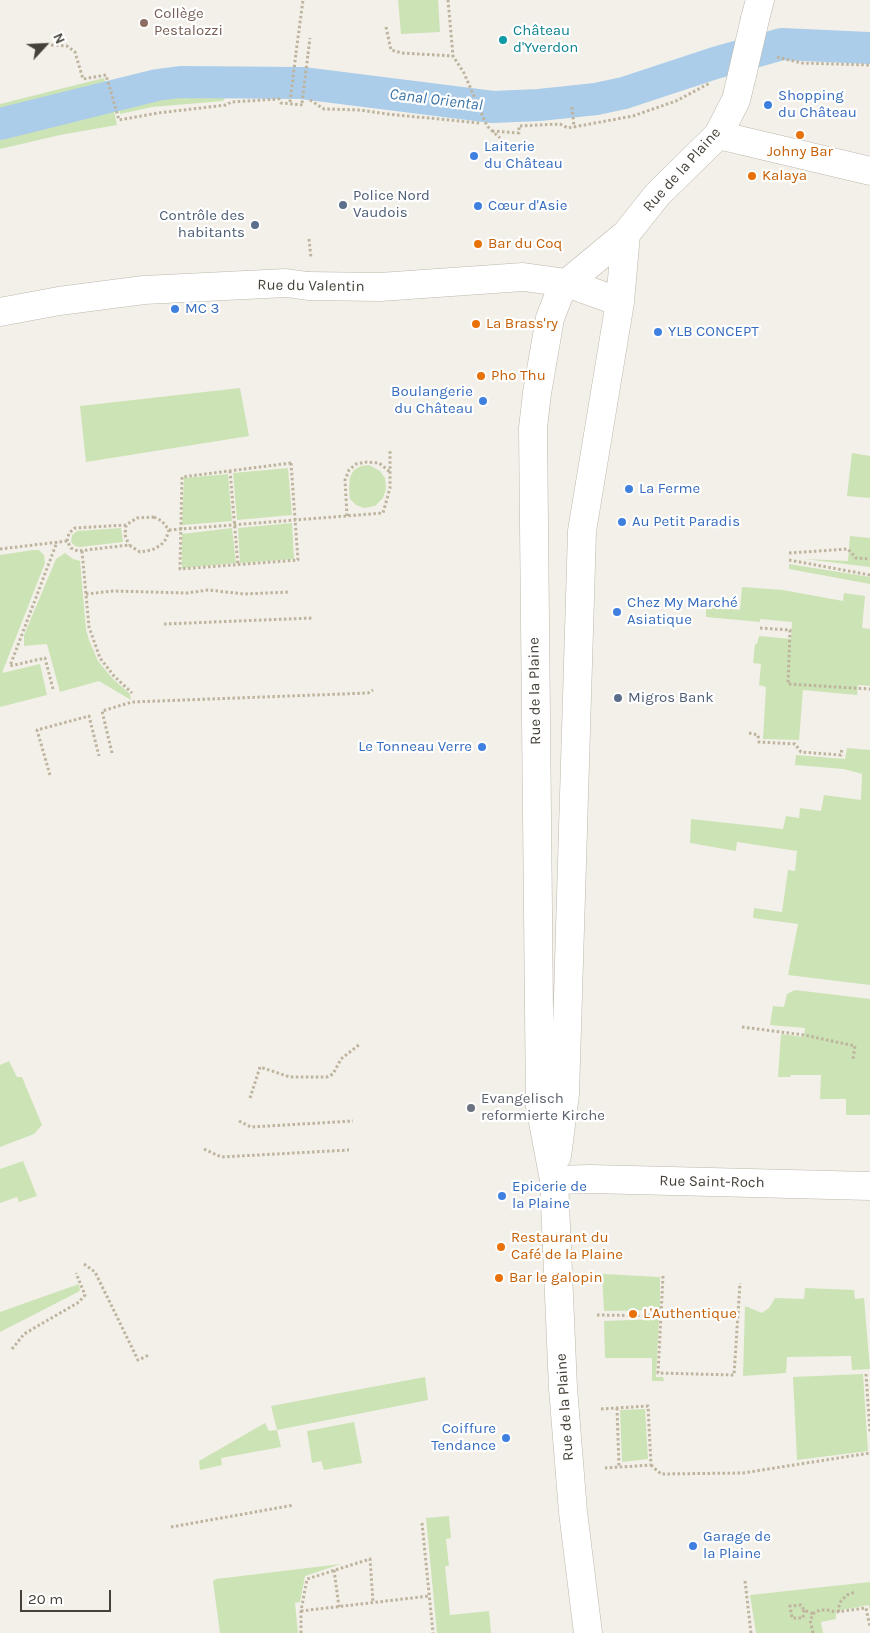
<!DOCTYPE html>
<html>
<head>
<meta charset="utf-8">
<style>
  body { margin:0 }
  #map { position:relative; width:870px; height:1633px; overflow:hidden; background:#f3f0e9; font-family:Karla,sans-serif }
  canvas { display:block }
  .north { position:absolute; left:20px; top:20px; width:50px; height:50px; -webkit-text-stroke:4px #fff; paint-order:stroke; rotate:65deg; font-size:14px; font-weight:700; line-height:20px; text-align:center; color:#464138 }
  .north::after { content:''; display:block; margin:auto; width:18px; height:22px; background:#464138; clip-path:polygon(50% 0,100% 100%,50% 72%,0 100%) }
  .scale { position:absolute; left:20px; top:1590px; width:91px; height:22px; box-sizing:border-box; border:2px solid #464138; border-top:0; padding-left:6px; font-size:15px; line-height:18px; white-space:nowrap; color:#464138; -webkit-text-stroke:4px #fff; paint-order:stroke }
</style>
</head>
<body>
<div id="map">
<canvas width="870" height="1633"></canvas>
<div class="north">N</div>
<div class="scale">20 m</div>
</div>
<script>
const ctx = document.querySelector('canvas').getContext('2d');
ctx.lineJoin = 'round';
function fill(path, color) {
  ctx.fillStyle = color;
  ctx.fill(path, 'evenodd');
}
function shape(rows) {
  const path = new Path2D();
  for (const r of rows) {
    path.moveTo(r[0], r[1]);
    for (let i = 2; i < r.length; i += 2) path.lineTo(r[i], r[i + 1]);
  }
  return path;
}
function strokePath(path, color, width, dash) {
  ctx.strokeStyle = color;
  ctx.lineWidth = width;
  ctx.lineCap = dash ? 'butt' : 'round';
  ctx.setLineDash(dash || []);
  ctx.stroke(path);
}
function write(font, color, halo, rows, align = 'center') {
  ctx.font = font + ' Karla,sans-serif';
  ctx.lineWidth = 4.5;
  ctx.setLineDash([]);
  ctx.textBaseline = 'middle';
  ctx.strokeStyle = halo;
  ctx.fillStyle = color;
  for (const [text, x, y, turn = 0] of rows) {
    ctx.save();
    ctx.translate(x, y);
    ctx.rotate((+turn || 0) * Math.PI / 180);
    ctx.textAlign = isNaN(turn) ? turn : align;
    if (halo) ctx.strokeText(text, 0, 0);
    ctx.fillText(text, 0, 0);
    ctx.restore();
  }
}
fill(shape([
  [398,0,438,0,440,32,401,34],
  [104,78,108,90,0,117,0,104],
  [257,88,249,96,226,97,223,101,152,107,120,114,118,106,175,93],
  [113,107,117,125,60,135,0,149,0,137],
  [240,388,249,436,86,462,80,406],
  [852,453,870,456,870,498,847,496],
  [369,465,380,471,385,478,386,489,383,498,375,506,364,508,356,505,350,499,349,489,350,477,354,470,361,466],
  [288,468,292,515,237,520,233,473],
  [228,474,232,521,182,525,184,478],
  [292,523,294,559,240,563,238,528],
  [121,528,123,542,80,547,75,546,71,542,72,535,77,531],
  [232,528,236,563,182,568,182,534],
  [850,536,870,538,870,567,805,559,848,561],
  [33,550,39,550,44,555,45,563,2,673,40,664,47,695,0,707,0,555],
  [65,553,73,559,80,561,86,629,89,640,98,661,113,679,130,694,131,700,99,681,60,692,47,644,24,646,24,635,56,559],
  [789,564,870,577,870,584,789,569],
  [742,587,783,590,843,601,844,593,865,596,862,628,870,629,870,686,858,685,857,695,803,690,799,740,763,739,766,687,759,685,761,664,753,663,755,644,757,644,759,636,791,639,792,622,760,619,760,622,706,617,706,606,740,610],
  [847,748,870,750,870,985,788,975,798,924,753,918,754,908,782,912,788,870,795,871,797,851,737,842,736,851,690,843,691,819,783,829,786,816,799,818,800,808,821,811,824,795,861,800,862,774,844,769,795,765,796,755,845,759],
  [795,990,870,999,870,1115,846,1115,846,1099,820,1099,821,1075,791,1075,790,1077,778,1077,781,1034,803,1037,804,1035,805,1028,770,1025,773,1006,784,1007,787,994],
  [9,1061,17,1077,22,1077,42,1125,34,1134,0,1147,0,1065],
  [23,1161,37,1196,19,1202,17,1197,0,1203,0,1169],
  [602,1274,660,1277,660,1310,604,1311],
  [79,1284,80,1290,78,1292,0,1332,0,1312],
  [805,1288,854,1290,855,1299,864,1298,870,1369,852,1370,851,1356,787,1357,786,1373,743,1376,745,1306,762,1313,769,1308,775,1298,804,1299],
  [659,1319,656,1377,663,1377,664,1381,652,1381,652,1358,605,1358,604,1321],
  [863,1374,868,1451,797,1460,793,1377],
  [425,1377,428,1400,277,1430,281,1447,221,1458,222,1465,200,1470,199,1461,265,1423,269,1431,277,1430,271,1406],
  [645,1409,648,1459,622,1462,620,1410],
  [354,1422,362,1463,324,1470,321,1461,312,1463,307,1431],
  [449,1516,451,1538,446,1539,449,1566,445,1566,450,1615,489,1611,491,1633,437,1633,426,1518],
  [341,1564,305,1576,300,1602,295,1603,298,1633,220,1633,213,1581,216,1579],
  [870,1582,870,1611,869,1605,836,1611,836,1619,821,1622,823,1633,756,1633,750,1595]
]), '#cce3b5');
strokePath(shape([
  [0,124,157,85,180,82,302,83,493,107,539,105,596,99,624,93,715,63,782,44,870,48]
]), '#abcdea', 32);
const minor = shape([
  [755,19,760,0],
  [718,135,870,171],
  [0,312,59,301,144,290,286,283,308,286,380,287,523,277,567,283,620,302],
  [557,1156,565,1094,582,531,620,302,626,234],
  [554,1180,591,1179,870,1186],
  [588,1633,573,1512,563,1388,554,1180,540,1106,533,428,537,393,550,318,559,295,567,283,626,234,657,195,718,135,736,100,742,75]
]);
strokePath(minor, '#bdb8ac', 29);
strokePath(shape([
  [448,0,453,56,464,73,487,126,500,138],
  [386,27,391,50,402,53,453,56],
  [51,45,67,46,75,52,83,79,106,75,119,120,158,113,226,105,231,102,279,99,281,103,304,105],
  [296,53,303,0],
  [308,54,310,38],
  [777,57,802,63,870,65],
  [310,100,324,109,360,110,387,114,480,123],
  [572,107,574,127],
  [492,131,519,133,519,126,560,124,568,128,633,116,676,101,710,83],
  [309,239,311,258],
  [291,463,298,560,180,569,182,477,291,463],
  [230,471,238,565],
  [347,516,345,480,349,470,356,464,367,462,379,463,390,472],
  [154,517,162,521,169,530,166,539,161,545,152,550,140,552,129,545,78,551,71,548,67,541,69,533,75,528,126,525,137,518,154,517],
  [126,525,125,535,129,545],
  [169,530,383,513,390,488,390,450],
  [0,549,67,541],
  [82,551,89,627,100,658,114,676,132,693],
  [789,553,848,549,856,558,870,559],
  [789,560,870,575],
  [86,594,113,591,187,593,208,590,244,594,290,592],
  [164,624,312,618],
  [760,628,790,630,788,684,870,689],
  [53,689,45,658,10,666,57,542],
  [749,733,758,735,759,742,795,744,801,752,841,755,842,748],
  [112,753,102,711,132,702,368,693,373,690],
  [50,775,37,730,89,716,99,756],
  [742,1027,804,1035,855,1046,853,1059],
  [250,1098,260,1067,290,1077,327,1077,333,1074,341,1059,360,1044],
  [239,1121,251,1127,353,1121],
  [204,1149,221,1157,349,1150],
  [84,1264,95,1272,138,1360,149,1355],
  [663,1276,658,1373,734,1375,740,1283],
  [597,1315,665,1316],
  [12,1349,24,1334,79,1302,85,1295,76,1273],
  [866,1374,870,1432],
  [617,1408,619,1467],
  [601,1409,648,1406,651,1465,605,1468],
  [651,1465,661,1474,743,1473,870,1453],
  [422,1523,433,1633],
  [171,1527,294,1505],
  [334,1570,339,1607],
  [745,1581,751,1633],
  [804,1610,803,1618,792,1618,790,1606,801,1605,804,1610,814,1614],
  [301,1611,429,1596],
  [839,1612,838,1609,841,1601,847,1595,855,1592],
  [301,1633,301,1611,307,1579,370,1559,373,1602],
  [813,1633,810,1620,814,1613,820,1610,827,1610,836,1612,866,1608,870,1627]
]), '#beb49e', 3, [2.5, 2.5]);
strokePath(minor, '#fff', 28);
const minorBridge = shape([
  [742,75,755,19]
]);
strokePath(minorBridge, '#bdb8ac', 29, []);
strokePath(shape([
  [290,102,296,53],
  [302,103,308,54]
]), '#beb49e', 3, [2.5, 2.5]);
strokePath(minorBridge, '#fff', 28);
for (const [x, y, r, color] of [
  [144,23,5,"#8d6e63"],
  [503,40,5,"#0f9aa8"],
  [768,105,5,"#3f7fe0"],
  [800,135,5,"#e8710a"],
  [474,156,5,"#3f7fe0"],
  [752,176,5,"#e8710a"],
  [343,205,5,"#5c6f8a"],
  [478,206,5,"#3f7fe0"],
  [255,225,5,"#5c6f8a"],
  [478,244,5,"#e8710a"],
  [175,309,5,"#3f7fe0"],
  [476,324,5,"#e8710a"],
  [658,332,5,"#3f7fe0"],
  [481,376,5,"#e8710a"],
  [483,401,5,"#3f7fe0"],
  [629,489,5,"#3f7fe0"],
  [622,522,5,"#3f7fe0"],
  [617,612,5,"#3f7fe0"],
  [618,698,5,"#5c6f8a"],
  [482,747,5,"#3f7fe0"],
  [471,1108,5,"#6b7280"],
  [502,1196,5,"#3f7fe0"],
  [501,1247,5,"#e8710a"],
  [499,1278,5,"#e8710a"],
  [633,1314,5,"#e8710a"],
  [506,1438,5,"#3f7fe0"],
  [693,1546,5,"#3f7fe0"]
]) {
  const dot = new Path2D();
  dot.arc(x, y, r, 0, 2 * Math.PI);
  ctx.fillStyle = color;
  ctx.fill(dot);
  strokePath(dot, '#fff', 2);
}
write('15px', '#785e54', '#fff', [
  ["Collège",154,14],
  ["Pestalozzi",154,31]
], 'left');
write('15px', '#0d838f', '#fff', [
  ["Château",513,31],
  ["d'Yverdon",513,48]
], 'left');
write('15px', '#366cbe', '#fff', [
  ["Shopping",778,96],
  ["du Château",778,113],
  ["Laiterie",484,147],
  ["du Château",484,164],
  ["Cœur d'Asie",488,206],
  ["MC 3",185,309],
  ["YLB CONCEPT",668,332],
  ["Boulangerie",473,392,"right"],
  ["du Château",473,409,"right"],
  ["La Ferme",639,489],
  ["Au Petit Paradis",632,522],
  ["Chez My Marché",627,603],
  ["Asiatique",627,620],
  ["Le Tonneau Verre",472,747,"right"],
  ["Epicerie de",512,1187],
  ["la Plaine",512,1204],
  ["Coiffure",496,1429,"right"],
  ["Tendance",496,1446,"right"],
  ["Garage de",703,1537],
  ["la Plaine",703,1554]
], 'left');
write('15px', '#c56008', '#fff', [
  ["Johny Bar",800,152,"center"],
  ["Kalaya",762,176],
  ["Bar du Coq",488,244],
  ["La Brass'ry",486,324],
  ["Pho Thu",491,376],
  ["Restaurant du",511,1238],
  ["Café de la Plaine",511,1255],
  ["Bar le galopin",509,1278],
  ["L'Authentique",643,1314]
], 'left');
write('15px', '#464138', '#fff', [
  ["Rue de la Plaine",682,170,-48],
  ["Rue du Valentin",311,286,1],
  ["Rue de la Plaine",535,691,-91],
  ["Rue Saint-Roch",712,1182,1],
  ["Rue de la Plaine",565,1407,-94]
]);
write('15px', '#4e5e75', '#fff', [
  ["Police Nord",353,196],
  ["Vaudois",353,213],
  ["Contrôle des",245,216,"right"],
  ["habitants",245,233,"right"],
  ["Migros Bank",628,698]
], 'left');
write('15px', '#5b616d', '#fff', [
  ["Evangelisch",481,1099],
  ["reformierte Kirche",481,1116]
], 'left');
write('italic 16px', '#3a74a8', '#fff', [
  ["Canal Oriental",436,100,7]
]);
</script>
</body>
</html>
